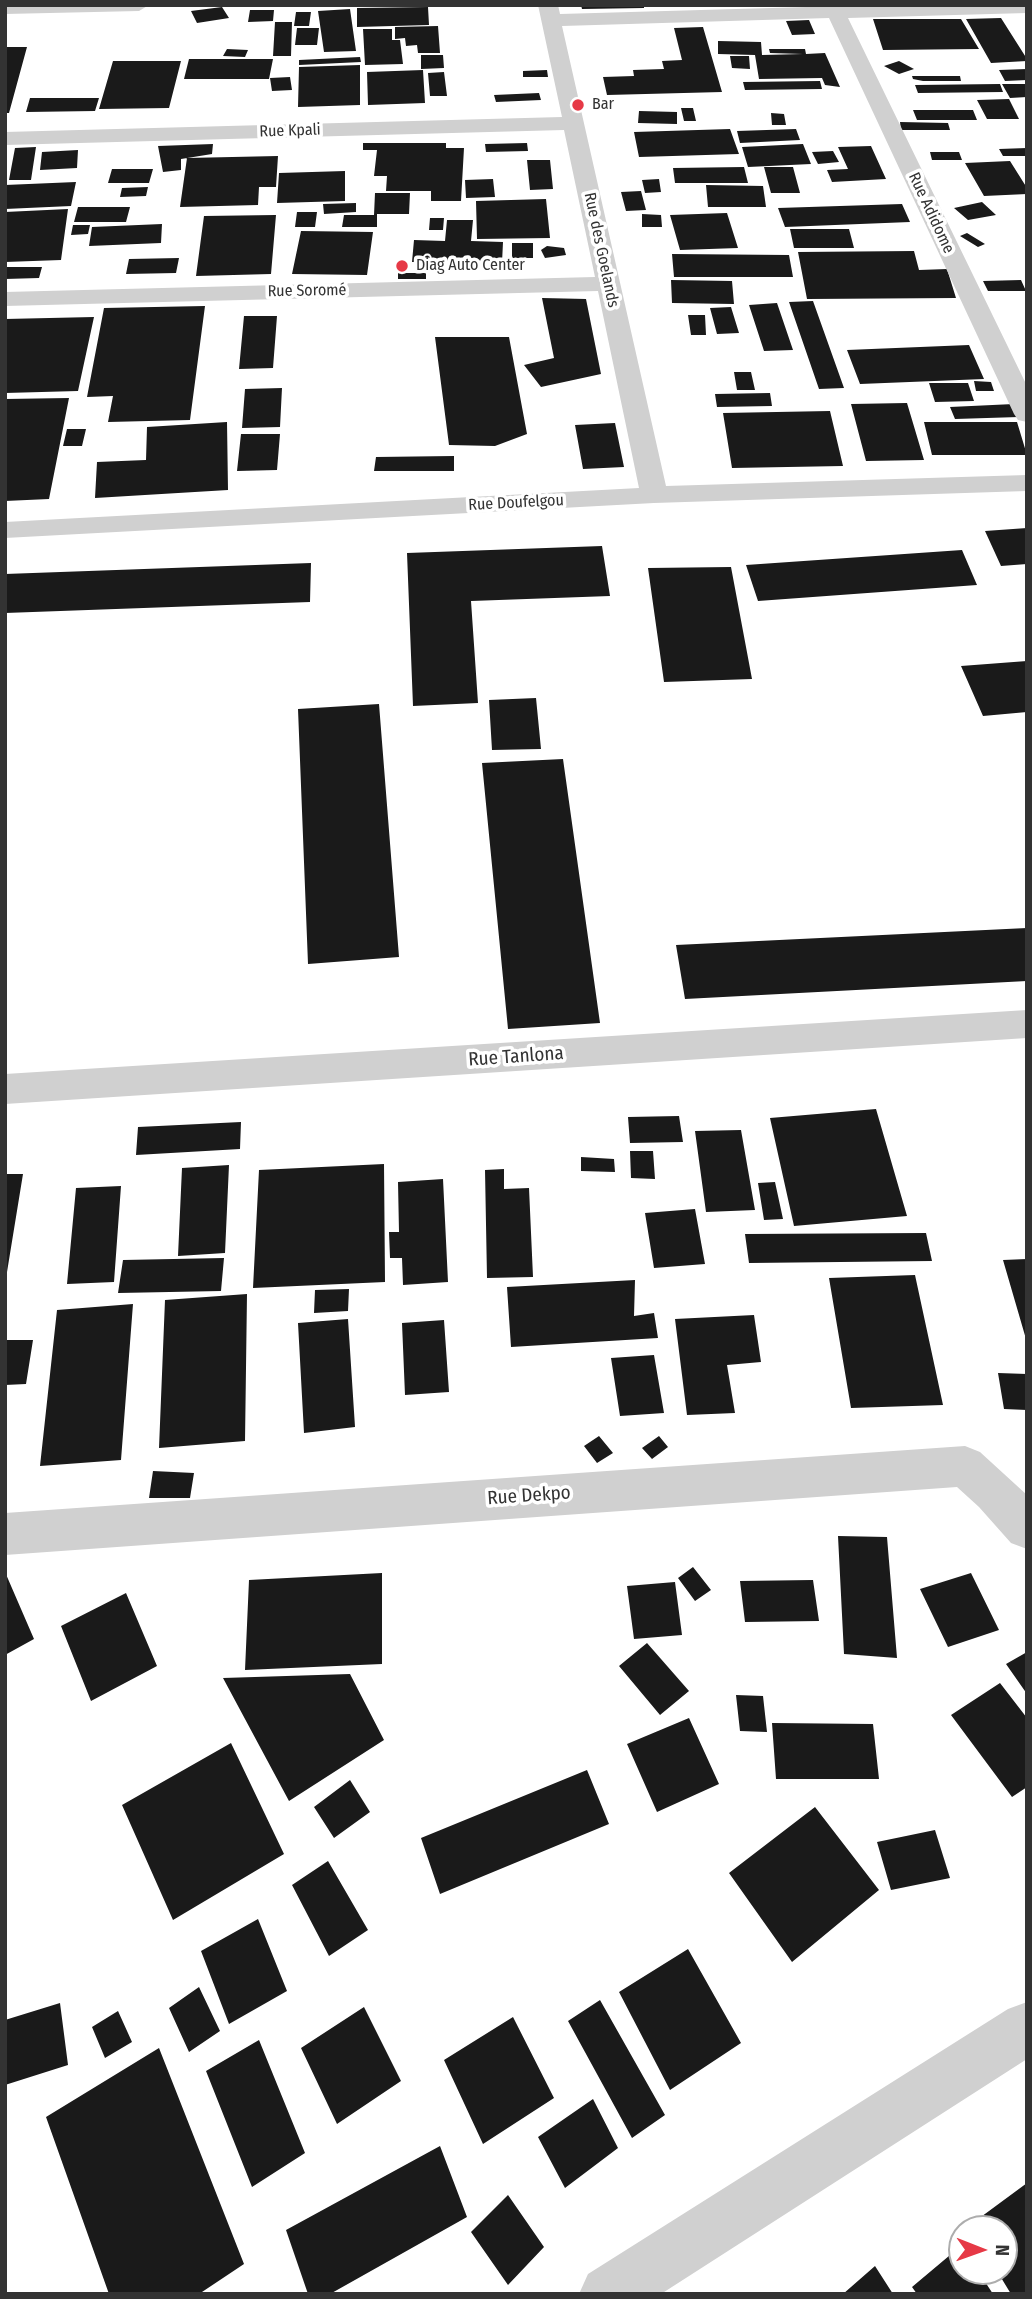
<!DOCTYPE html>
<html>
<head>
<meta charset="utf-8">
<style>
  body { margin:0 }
  #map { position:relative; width:1032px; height:2299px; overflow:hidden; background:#fff; font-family:"Fira Sans Condensed",sans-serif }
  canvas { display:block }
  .frame { position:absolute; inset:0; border:7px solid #333; pointer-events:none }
  .north { position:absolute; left:948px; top:2215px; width:70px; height:70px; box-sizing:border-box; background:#fff; border:2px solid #adadad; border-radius:50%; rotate:91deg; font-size:19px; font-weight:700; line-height:28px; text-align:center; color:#333 }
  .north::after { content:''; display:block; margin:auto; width:24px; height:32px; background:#e63946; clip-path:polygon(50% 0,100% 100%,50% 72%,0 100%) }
</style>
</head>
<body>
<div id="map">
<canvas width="1032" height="2299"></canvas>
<div class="frame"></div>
<div class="north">N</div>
</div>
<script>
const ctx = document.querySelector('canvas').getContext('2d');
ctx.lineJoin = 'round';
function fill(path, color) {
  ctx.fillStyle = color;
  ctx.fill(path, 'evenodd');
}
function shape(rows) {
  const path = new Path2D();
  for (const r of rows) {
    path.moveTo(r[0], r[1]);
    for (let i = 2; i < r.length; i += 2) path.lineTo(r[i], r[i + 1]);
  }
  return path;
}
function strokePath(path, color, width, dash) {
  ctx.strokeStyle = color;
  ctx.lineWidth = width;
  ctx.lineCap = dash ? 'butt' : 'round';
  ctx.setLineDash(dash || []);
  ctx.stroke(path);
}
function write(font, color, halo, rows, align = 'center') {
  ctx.font = font + ' "Fira Sans Condensed",sans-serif';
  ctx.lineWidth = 7;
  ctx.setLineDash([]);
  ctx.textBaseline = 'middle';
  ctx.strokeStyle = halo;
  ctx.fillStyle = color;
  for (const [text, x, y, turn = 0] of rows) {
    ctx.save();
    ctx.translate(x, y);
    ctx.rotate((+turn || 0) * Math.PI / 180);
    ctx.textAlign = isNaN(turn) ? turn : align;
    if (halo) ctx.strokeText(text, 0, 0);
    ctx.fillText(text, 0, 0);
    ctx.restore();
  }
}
fill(shape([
  [581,5,644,5,644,8,582,9],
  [222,7,229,18,197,23,191,11],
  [428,7,429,25,357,27,357,8],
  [350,9,356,51,324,52,318,11],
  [250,10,274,10,273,21,248,22],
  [296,12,311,12,309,26,294,26],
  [1001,18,1027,59,1027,61,991,63,966,19],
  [873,19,961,19,979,49,883,50],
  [809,20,815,34,792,35,786,21],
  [275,22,292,22,291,56,273,56],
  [438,26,440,53,418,53,417,45,406,46,405,38,395,39,395,27],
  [703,27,722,92,607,95,603,77,634,76,633,70,664,69,662,61,682,60,674,28],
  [297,28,319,28,317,45,295,45],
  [363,29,392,29,392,40,400,40,403,64,365,65],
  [718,41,761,42,762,55,803,54,770,53,769,49,805,49,806,54,825,53,840,87,825,85,822,78,759,79,755,55,718,54],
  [5,47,27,47,9,113,5,113],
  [227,49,248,50,245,57,223,56],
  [421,55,443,55,444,68,421,69],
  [730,56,749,56,750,69,732,68],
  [360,57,361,62,299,65,299,60],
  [189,59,273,59,269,79,184,79],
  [113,61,181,61,169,108,99,109],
  [899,61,914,69,899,74,884,66],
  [360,65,360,105,298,107,299,67],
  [1027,69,1027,80,1005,81,999,70],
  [423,70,425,103,368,105,367,72],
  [547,70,548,77,523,77,523,71],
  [444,72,447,96,430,96,428,73],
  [912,76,960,76,961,81,923,81,913,79],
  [290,77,292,90,272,91,270,78],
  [820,81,822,89,745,90,743,82],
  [1000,84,1003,92,918,93,915,85],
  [1002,84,1027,84,1027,97,1010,98],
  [539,93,541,100,496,102,494,95],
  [30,98,99,98,95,111,26,112],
  [1009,99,1019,119,987,119,977,100],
  [681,108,693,108,696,121,684,121],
  [913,110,973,110,977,120,917,120],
  [639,111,677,112,677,124,638,123],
  [771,113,784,114,786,125,772,125],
  [900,122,948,123,950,130,901,130],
  [730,129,739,154,639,157,634,132],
  [796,129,800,140,740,143,737,131],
  [363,143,446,143,446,148,464,148,461,201,431,201,431,191,386,191,387,176,374,176,377,150,363,150],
  [527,143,528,151,486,152,485,144],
  [213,144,212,154,181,159,181,170,163,172,158,146],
  [803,144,811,164,748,167,742,147],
  [871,146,886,179,832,182,827,170,848,169,838,147],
  [36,147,31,180,9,180,15,148],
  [1027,148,1027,156,1003,156,999,149],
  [78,150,77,168,40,170,42,152],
  [833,151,839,162,818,164,812,152],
  [930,152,959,152,962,160,932,160],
  [278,156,276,187,259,187,258,205,180,207,187,158],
  [527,160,550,160,553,189,530,190],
  [1010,161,1027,188,1027,194,984,196,965,163],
  [744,167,748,183,675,183,673,168],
  [764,167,793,167,800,193,771,193],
  [112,169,153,169,149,183,108,183],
  [345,171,345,201,277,203,279,173],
  [493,179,495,197,466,198,465,180],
  [659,179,661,192,645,193,642,180],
  [76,182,71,206,5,209,5,185],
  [706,185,763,186,766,207,708,207],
  [148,187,146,196,120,197,122,188],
  [641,191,646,210,626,211,621,192],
  [375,193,410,193,409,214,377,214,377,227,342,227,344,215,374,215],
  [546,199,550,238,477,239,476,201],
  [982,202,996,215,968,220,954,208],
  [356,203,356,212,324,214,323,204],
  [902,204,910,222,785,227,778,208],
  [78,207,130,207,126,222,74,222],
  [68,209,61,260,5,262,5,212],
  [297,212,317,212,315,227,295,227],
  [727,213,738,248,680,250,670,215],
  [642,214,661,215,662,227,642,227],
  [276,215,271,274,196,276,204,216],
  [430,218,444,218,443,230,429,230],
  [447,220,473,220,471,241,503,242,502,263,412,262,414,240,445,241],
  [162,224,161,243,89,246,92,227],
  [73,225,90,225,88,234,71,235],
  [790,229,849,229,854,248,794,248],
  [301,231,373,232,367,275,292,274],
  [967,233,985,244,978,247,960,236],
  [512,243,533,243,533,258,512,258],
  [547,246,564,248,566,255,545,258,541,250],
  [914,251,919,270,947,269,956,298,807,299,798,252],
  [672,254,789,255,793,277,674,277],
  [179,258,176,273,126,274,129,259],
  [5,267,42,267,39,278,5,279],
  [398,273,426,273,426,279,398,279],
  [671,280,732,281,734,304,672,303],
  [1021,280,1026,291,988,291,983,281],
  [542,298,586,299,601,374,541,387,524,365,554,358],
  [813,301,844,388,819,389,789,302],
  [777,303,793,350,764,351,749,305],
  [205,306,190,420,108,422,113,396,87,397,104,308],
  [731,307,739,333,717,334,710,308],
  [688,315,705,315,706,335,691,335],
  [244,316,277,316,273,368,239,369],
  [94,317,78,391,5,393,5,319],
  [435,337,509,337,527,434,495,446,449,445],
  [969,345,984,379,860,384,847,350],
  [734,372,751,372,755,390,737,390],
  [974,381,991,382,994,391,976,391],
  [929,383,968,383,974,401,935,402],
  [282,388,280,427,242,428,245,389],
  [770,393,772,406,717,407,715,394],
  [69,398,49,499,5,501,5,399],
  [907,403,924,460,866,461,851,404],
  [1014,404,1019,417,955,419,950,407],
  [830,411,843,466,732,468,723,413],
  [227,422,228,490,95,498,97,462,146,460,147,427],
  [924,422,1017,422,1027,455,932,455],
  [615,423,624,467,583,469,575,425],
  [67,429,86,429,82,446,63,446],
  [241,434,280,434,277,470,237,471],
  [454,456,454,471,374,471,376,457],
  [1027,528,1027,564,1001,566,985,531],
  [602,546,610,596,471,601,478,703,413,706,407,553],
  [962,550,977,585,758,601,746,565],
  [311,563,310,602,5,613,5,574],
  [731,567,752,679,664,682,648,568],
  [1027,661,1027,712,983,716,961,666],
  [536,698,541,749,492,750,489,700],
  [379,704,399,957,308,964,298,709],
  [563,759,600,1023,508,1029,482,763],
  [1027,928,1027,981,685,999,676,945],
  [876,1109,907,1216,794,1226,770,1118],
  [679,1116,683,1142,630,1143,628,1117],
  [241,1122,240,1149,136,1155,138,1127],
  [741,1130,755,1210,706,1212,695,1131],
  [630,1151,653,1151,655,1179,631,1178],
  [581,1157,614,1159,615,1172,581,1171],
  [384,1164,385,1282,253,1288,259,1170],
  [229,1165,225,1253,178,1256,182,1168],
  [504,1169,504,1189,529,1188,533,1277,487,1278,485,1170],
  [5,1174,23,1174,7,1272,5,1272],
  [443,1179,448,1282,403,1285,402,1258,390,1258,389,1232,399,1232,398,1182],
  [775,1182,783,1219,764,1220,758,1183],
  [121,1186,114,1282,67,1284,76,1188],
  [695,1209,705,1264,654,1268,645,1213],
  [926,1233,932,1261,749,1263,745,1234],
  [224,1258,221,1291,118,1293,123,1260],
  [1027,1259,1027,1338,1026,1339,1003,1260],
  [915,1275,943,1405,851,1408,829,1278],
  [635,1280,634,1316,654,1313,658,1338,511,1347,507,1287],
  [349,1289,348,1311,314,1313,315,1290],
  [247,1294,245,1441,159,1448,165,1300],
  [133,1304,121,1460,40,1466,57,1310],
  [754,1315,761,1362,727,1365,735,1413,687,1415,675,1319],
  [348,1319,355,1427,304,1433,298,1323],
  [444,1320,449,1392,405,1395,402,1323],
  [5,1340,33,1340,26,1384,5,1385],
  [654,1355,664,1413,620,1416,611,1358],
  [998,1373,1027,1374,1027,1410,1004,1409],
  [599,1436,613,1453,597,1463,584,1446],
  [659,1436,668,1447,652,1459,642,1448],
  [153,1471,194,1473,190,1498,149,1498],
  [838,1536,887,1537,897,1658,844,1654],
  [693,1567,711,1590,695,1601,678,1578],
  [5,1572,34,1639,5,1655],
  [382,1573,382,1664,245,1670,249,1580],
  [971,1573,999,1630,948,1647,920,1589],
  [813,1580,819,1621,745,1622,740,1581],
  [675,1582,682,1635,634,1639,627,1586],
  [126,1593,157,1666,91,1701,61,1626],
  [647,1643,689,1691,660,1715,619,1666],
  [1027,1652,1027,1694,1006,1664],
  [350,1674,384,1740,289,1801,223,1678],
  [1000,1683,1027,1718,1027,1787,1012,1797,951,1715],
  [736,1695,763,1696,767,1732,740,1731],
  [689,1718,719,1784,657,1812,627,1744],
  [772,1723,873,1724,879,1779,776,1779],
  [231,1743,284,1854,173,1920,122,1805],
  [587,1770,609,1824,440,1894,421,1838],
  [350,1780,370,1812,334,1838,314,1807],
  [815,1807,879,1890,792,1962,729,1873],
  [935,1830,950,1878,891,1890,877,1842],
  [328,1861,368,1930,329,1956,292,1885],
  [258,1919,287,1991,229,2024,201,1951],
  [688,1949,741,2043,670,2090,619,1992],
  [199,1987,220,2031,189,2052,169,2008],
  [600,2000,665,2115,632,2138,568,2021],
  [60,2003,68,2065,5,2085,5,2020],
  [364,2007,401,2081,337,2124,301,2048],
  [118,2011,132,2042,105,2058,92,2027],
  [513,2017,554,2098,483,2144,444,2060],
  [259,2040,305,2153,252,2187,206,2071],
  [159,2048,244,2264,199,2294,109,2294,46,2117],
  [593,2099,618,2148,565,2188,538,2137],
  [440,2146,467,2217,330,2294,308,2294,286,2230],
  [1027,2183,1027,2294,1011,2294,997,2271,1004,2271,1004,2229,972,2229,970,2225],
  [508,2195,544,2247,508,2285,471,2232],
  [962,2245,962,2271,978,2271,993,2294,917,2294,912,2287],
  [875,2266,893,2294,843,2294]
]), '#1a1a1a');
fill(shape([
  [5,5,149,5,139,11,5,14,5,5],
  [538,5,558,5,560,14,877,5,1027,5,1027,13,848,18,1027,386,1027,422,1018,420,1014,414,829,18,562,26,666,486,1027,475,1027,491,654,503,5,538,5,522,639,488,598,291,5,306,5,292,595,277,564,130,5,145,5,132,562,117,538,5],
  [1027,1010,1027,1038,5,1104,5,1074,1027,1010],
  [965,1446,980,1452,1027,1495,1027,1549,1011,1543,979,1507,957,1487,5,1555,5,1513,965,1446],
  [1027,2002,1027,2059,661,2294,579,2294,588,2274,1008,2009,1027,2002]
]), '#d0d0d0');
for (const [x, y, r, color] of [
  [578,105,7,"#e63946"],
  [402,266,7,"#e63946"]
]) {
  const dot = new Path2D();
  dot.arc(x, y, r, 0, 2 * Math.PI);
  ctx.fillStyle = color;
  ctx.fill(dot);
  strokePath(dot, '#fff', 2.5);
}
write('16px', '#333', '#fff', [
  ["Bar",592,105],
  ["Diag Auto Center",416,266]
], 'left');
write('16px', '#333', '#fff', [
  ["Rue Kpali",290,131,-2],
  ["Rue Adidome",931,213,65],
  ["Rue des Goelands",601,250,78],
  ["Rue Soromé",307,291,-1],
  ["Rue Doufelgou",516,503,-3]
]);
write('19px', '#333', '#fff', [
  ["Rue Tanlona",516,1057,-4],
  ["Rue Dekpo",529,1496,-4]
]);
</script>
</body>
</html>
